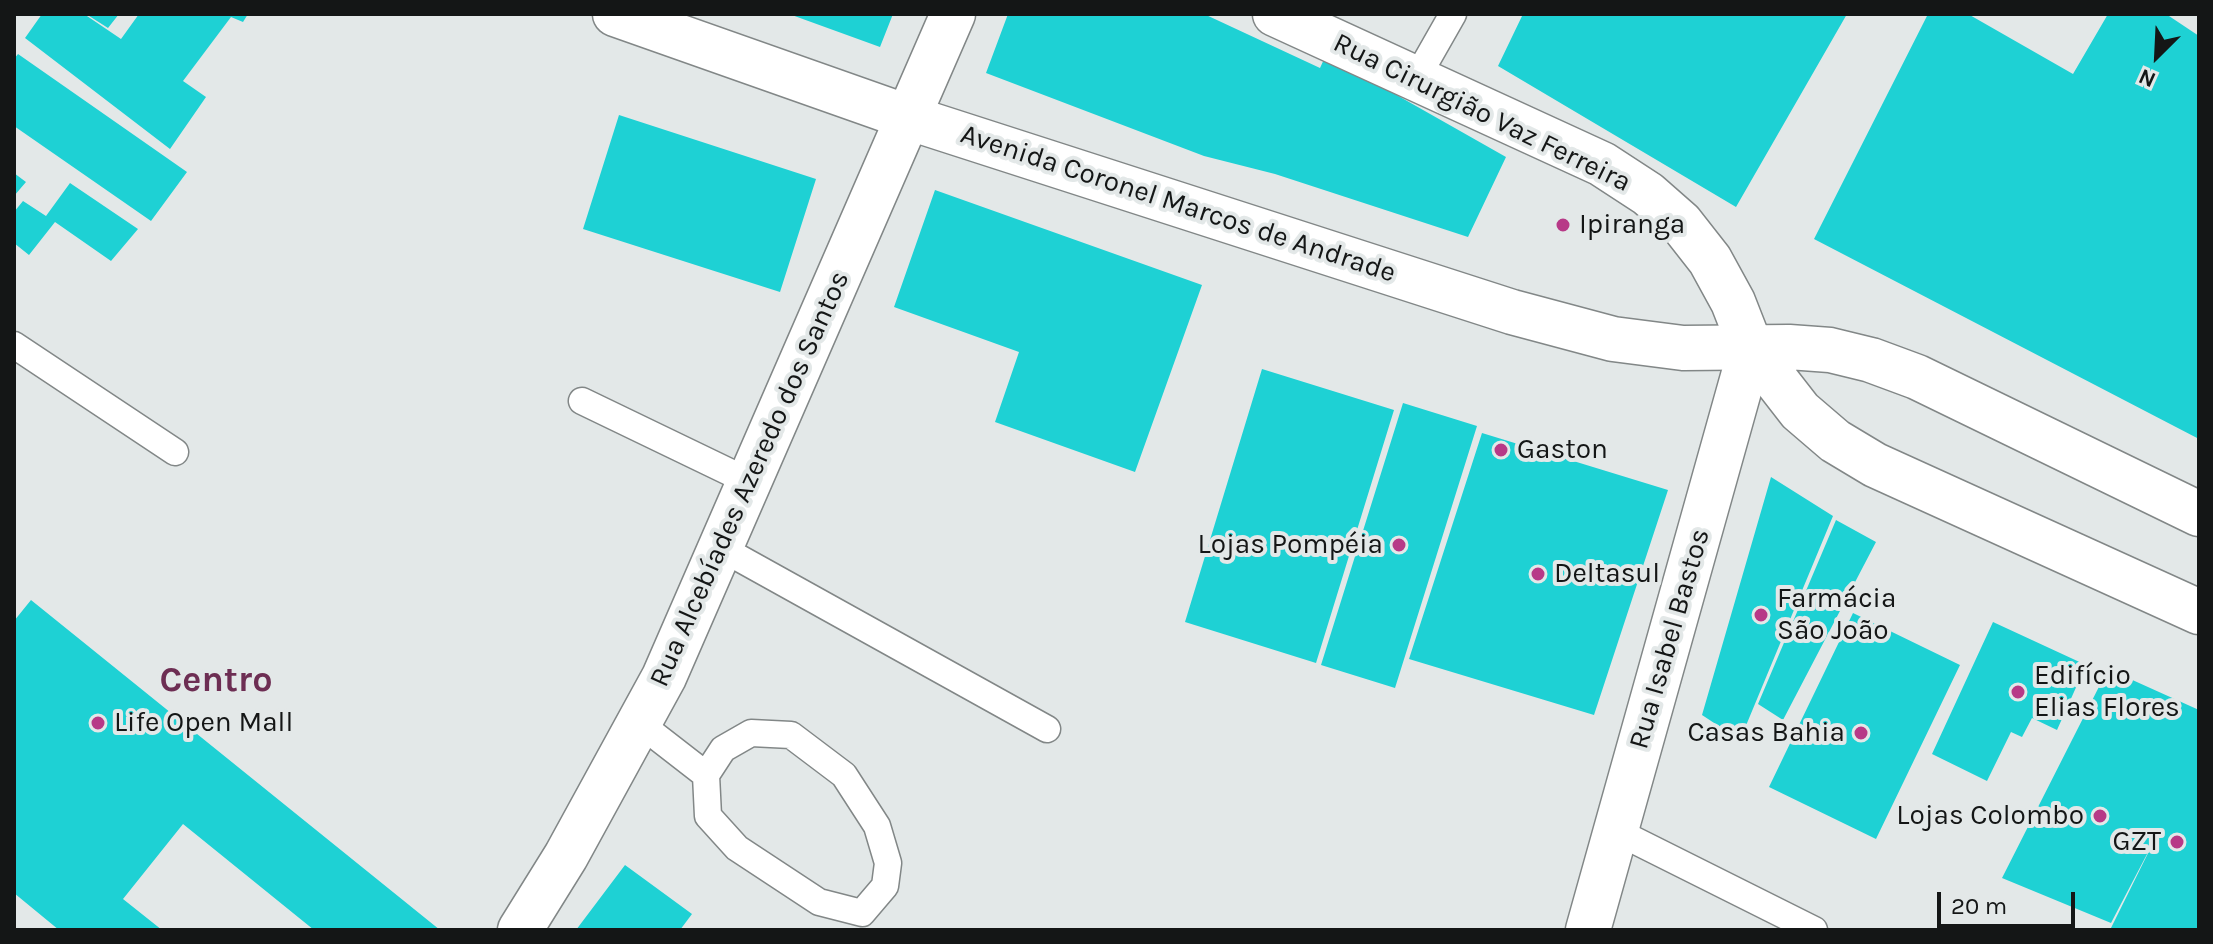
<!DOCTYPE html>
<html>
<head>
<meta charset="utf-8">
<style>
  body { margin:0 }
  #map { position:relative; width:2213px; height:944px; overflow:hidden; background:#e3e8e8; font-family:Karla,sans-serif }
  canvas { display:block }
  .frame { position:absolute; inset:0; border:16px solid #141616; pointer-events:none }
  .north { position:absolute; left:2117px; top:16px; width:80px; height:80px; -webkit-text-stroke:6px #e3e8e8; paint-order:stroke; rotate:204deg; font-size:22px; font-weight:700; line-height:32px; text-align:center; color:#141616 }
  .north::after { content:''; display:block; margin:auto; width:28px; height:36px; background:#141616; clip-path:polygon(50% 0,100% 100%,50% 72%,0 100%) }
  .scale { position:absolute; left:1937px; top:892px; width:138px; height:36px; box-sizing:border-box; border:4px solid #141616; border-top:0; padding-left:10px; font-size:24px; line-height:28px; white-space:nowrap; color:#141616; -webkit-text-stroke:6px #e3e8e8; paint-order:stroke }
</style>
</head>
<body>
<div id="map">
<canvas width="2213" height="944"></canvas>
<div class="frame"></div>
<div class="north">N</div>
<div class="scale">20 m</div>
</div>
<script>
const ctx = document.querySelector('canvas').getContext('2d');
ctx.lineJoin = 'round';
function fill(path, color) {
  ctx.fillStyle = color;
  ctx.fill(path, 'evenodd');
}
function shape(rows) {
  const path = new Path2D();
  for (const r of rows) {
    path.moveTo(r[0], r[1]);
    for (let i = 2; i < r.length; i += 2) path.lineTo(r[i], r[i + 1]);
  }
  return path;
}
function strokePath(path, color, width, dash) {
  ctx.strokeStyle = color;
  ctx.lineWidth = width;
  ctx.lineCap = dash ? 'butt' : 'round';
  ctx.setLineDash(dash || []);
  ctx.stroke(path);
}
function write(font, color, halo, rows, align = 'center') {
  ctx.font = font + ' Karla,sans-serif';
  ctx.lineWidth = 8;
  ctx.setLineDash([]);
  ctx.textBaseline = 'middle';
  ctx.strokeStyle = halo;
  ctx.fillStyle = color;
  for (const [text, x, y, turn = 0] of rows) {
    ctx.save();
    ctx.translate(x, y);
    ctx.rotate((+turn || 0) * Math.PI / 180);
    ctx.textAlign = isNaN(turn) ? turn : align;
    if (halo) ctx.strokeText(text, 0, 0);
    ctx.fillText(text, 0, 0);
    ctx.restore();
  }
}
fill(shape([
  [42,14,84,14,121,39,139,14,248,14,243,22,231,17,183,81,206,97,170,149,25,38],
  [86,14,119,14,108,28],
  [789,14,893,14,880,47],
  [1008,14,1204,14,1320,68,1326,55,1506,157,1468,237,1275,174,1204,156,986,73],
  [1523,14,1847,14,1736,207,1498,66],
  [1928,14,1968,14,2073,74,2108,14,2166,14,2199,36,2199,439,1814,239],
  [18,54,187,172,151,221,14,126,14,59],
  [619,115,816,179,780,292,583,229],
  [14,173,26,182,14,196],
  [70,183,138,229,111,261,55,222,29,255,14,243,14,212,23,201,46,216],
  [935,190,1202,285,1135,472,995,422,1019,352,894,307],
  [1262,369,1394,410,1316,663,1185,622],
  [1403,403,1477,426,1395,688,1321,665],
  [1482,433,1668,490,1594,715,1409,659],
  [1771,477,1833,516,1740,740,1702,715],
  [1836,520,1876,542,1783,720,1758,704],
  [31,600,440,930,314,930,183,824,123,899,162,930,59,930,14,893,14,621],
  [1853,613,1960,665,1876,839,1769,787],
  [1993,622,2086,665,2057,730,2032,718,2022,737,2011,732,1987,781,1932,754],
  [2108,669,2199,710,2199,930,2110,930,2157,835,2111,923,2002,878],
  [625,865,692,914,680,930,576,930]
]), '#1ed1d4');
const service = shape([
  [1416,79,1453,14],
  [14,345,175,452],
  [582,401,750,482],
  [721,548,1047,729],
  [639,723,706,775,708,816,737,848,819,902,862,913,885,886,888,863,877,826,844,775,791,735,751,733,723,749,706,775],
  [1616,831,1814,930]
]);
const tertiary = shape([
  [1275,14,1602,164,1648,194,1681,223,1710,260,1733,302,1751,348,1588,930],
  [520,930,566,856,664,677,953,14]
]);
const secondary = shape([
  [615,14,910,118,1512,312,1613,339,1683,348,1789,347,1830,350,1871,360,1917,377,2199,514],
  [1751,348,1800,411,1835,441,1875,465,2199,612]
]);
strokePath(service, '#828787', 29);
strokePath(tertiary, '#828787', 47);
strokePath(secondary, '#828787', 47);
strokePath(service, '#fff', 26);
strokePath(tertiary, '#fff', 44);
strokePath(secondary, '#fff', 44);
for (const [x, y, r, color] of [
  [1563,225,8,"#b73987"],
  [1501,450,8,"#b73987"],
  [1399,545,8,"#b73987"],
  [1538,574,8,"#b73987"],
  [1761,615,8,"#b73987"],
  [2018,692,8,"#b73987"],
  [98,723,8,"#b73987"],
  [1861,733,8,"#b73987"],
  [2100,816,8,"#b73987"],
  [2177,842,8,"#b73987"]
]) {
  const dot = new Path2D();
  dot.arc(x, y, r, 0, 2 * Math.PI);
  ctx.fillStyle = color;
  ctx.fill(dot);
  strokePath(dot, '#e3e8e8', 3);
}
write('28px', '#141616', '#e3e8e8', [
  ["Rua Cirurgião Vaz Ferreira",1482,113,26],
  ["Avenida Coronel Marcos de Andrade",1178,204,18],
  ["Rua Alcebíades Azeredo dos Santos",750,479,-66],
  ["Rua Isabel Bastos",1670,639,-74]
]);
write('28px', '#141616', '#e3e8e8', [
  ["Ipiranga",1579,225],
  ["Gaston",1517,450],
  ["Lojas Pompéia",1383,545,"right"],
  ["Deltasul",1554,574],
  ["Farmácia",1777,599],
  ["São João",1777,631],
  ["Edifício",2034,676],
  ["Elias Flores",2034,708],
  ["Life Open Mall",114,723],
  ["Casas Bahia",1845,733,"right"],
  ["Lojas Colombo",2084,816,"right"],
  ["GZT",2161,842,"right"]
], 'left');
write('bold 36px', '#6d2e53', '#e3e8e8', [
  ["Centro",216,681]
]);
</script>
</body>
</html>
